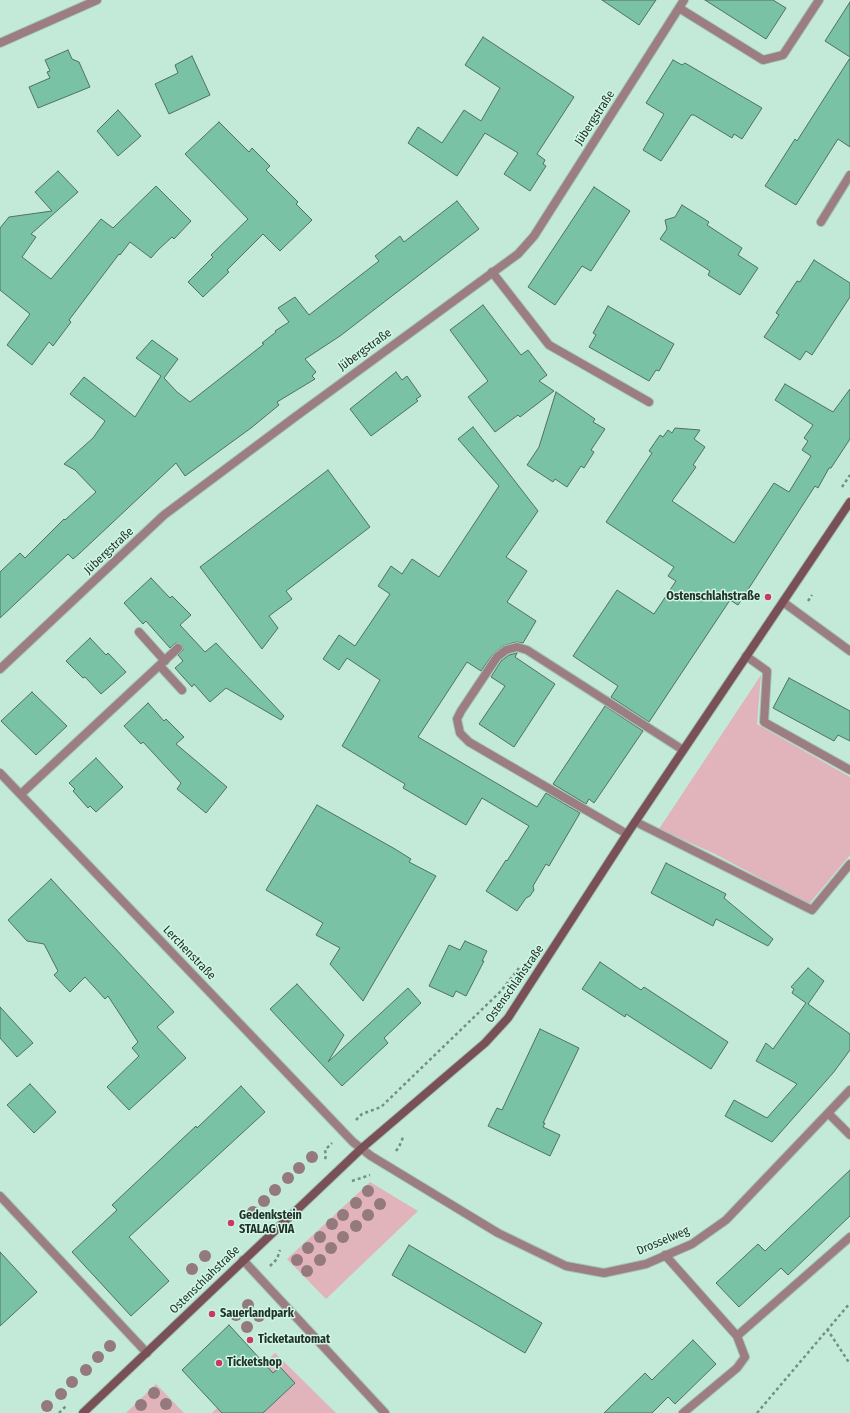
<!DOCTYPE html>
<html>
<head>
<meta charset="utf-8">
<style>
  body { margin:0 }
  canvas { display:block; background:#c3e9d8 }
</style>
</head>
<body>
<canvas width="850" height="1413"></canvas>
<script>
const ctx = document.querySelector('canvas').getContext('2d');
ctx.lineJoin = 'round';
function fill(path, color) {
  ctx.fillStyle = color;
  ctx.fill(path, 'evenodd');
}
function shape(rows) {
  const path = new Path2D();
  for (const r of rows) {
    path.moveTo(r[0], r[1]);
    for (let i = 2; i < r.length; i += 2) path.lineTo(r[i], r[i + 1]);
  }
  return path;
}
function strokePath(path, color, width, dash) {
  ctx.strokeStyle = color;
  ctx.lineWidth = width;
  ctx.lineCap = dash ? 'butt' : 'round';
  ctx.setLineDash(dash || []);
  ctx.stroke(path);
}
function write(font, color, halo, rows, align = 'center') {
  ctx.font = font + ' "Fira Sans Condensed",sans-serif';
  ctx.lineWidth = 3;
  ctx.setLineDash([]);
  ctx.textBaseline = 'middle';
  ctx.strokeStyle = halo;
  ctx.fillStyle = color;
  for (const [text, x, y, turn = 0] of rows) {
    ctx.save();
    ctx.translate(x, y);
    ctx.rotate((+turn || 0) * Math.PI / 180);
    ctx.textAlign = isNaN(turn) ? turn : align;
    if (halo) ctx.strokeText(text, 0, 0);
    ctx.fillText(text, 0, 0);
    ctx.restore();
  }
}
fill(shape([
  [761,675,757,724,850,777,850,855,809,904,713,853,659,829],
  [370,1182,418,1211,326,1299,287,1259],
  [275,1353,336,1413,212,1413],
  [156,1384,184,1413,126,1413]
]), '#e0b4ba');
const building = shape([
  [602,0,656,0,639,25,602,0],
  [705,0,773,0,786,8,766,39,705,0],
  [850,2,850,57,825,41,850,2],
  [483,37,574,97,537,154,545,160,543,164,546,166,530,191,504,174,518,153,485,133,457,176,408,143,418,127,442,143,464,110,481,121,500,88,465,65,483,37],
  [68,50,72,59,79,62,90,87,38,108,29,87,50,78,47,72,50,71,45,60,68,50],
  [192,56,210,95,169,114,155,84,178,73,175,65,192,56],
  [850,58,850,147,838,139,796,205,765,186,795,139,797,141,850,58],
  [673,60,682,65,685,63,762,108,742,139,734,134,732,138,694,115,691,115,661,161,643,150,664,114,646,103,673,60],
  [118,110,141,136,118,156,97,131,118,110],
  [219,122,249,152,252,148,270,166,266,170,298,202,296,204,312,220,280,251,263,234,227,270,229,272,203,297,188,282,213,257,211,255,248,219,185,154,219,122],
  [58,171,78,192,31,234,36,237,22,257,51,279,101,219,113,228,156,186,191,221,174,239,172,237,158,250,151,258,130,242,120,255,119,254,69,320,71,322,53,346,49,342,32,365,7,345,30,314,0,290,0,228,9,217,52,211,35,192,58,171],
  [594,187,630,211,591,271,582,266,555,305,528,287,594,187],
  [457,201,479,229,340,336,305,359,316,372,312,376,315,379,277,402,279,405,251,428,185,476,176,463,80,553,73,559,68,554,0,618,0,572,20,553,25,558,64,519,65,520,96,492,75,470,64,464,93,438,105,421,70,394,84,377,135,417,161,376,136,358,152,340,178,359,164,378,177,392,190,402,264,344,262,343,276,332,275,331,289,322,278,308,295,297,309,315,379,261,375,256,400,236,404,242,457,201],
  [682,205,709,222,707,225,742,248,738,255,758,268,740,295,708,275,710,271,660,239,667,229,665,220,675,217,682,205],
  [814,260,850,283,850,297,812,355,806,351,800,360,764,337,779,315,776,313,797,281,800,282,814,260],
  [483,305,521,355,528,350,547,375,539,381,554,391,520,417,518,415,495,432,468,397,488,381,450,330,483,305],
  [608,306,674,344,659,371,656,370,649,381,589,347,596,335,593,333,608,306],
  [396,372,402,380,407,376,421,396,416,399,418,401,371,436,350,409,396,372],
  [785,384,833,412,850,389,850,439,831,468,829,468,818,488,815,486,738,605,730,600,649,722,611,697,618,686,573,656,617,590,654,614,676,581,668,576,674,567,606,522,652,453,649,451,660,435,663,437,668,430,672,433,675,428,700,430,694,439,705,447,693,465,696,467,672,501,734,543,774,483,789,492,811,456,802,450,808,441,804,438,813,425,775,400,785,384],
  [556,392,595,419,593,422,605,429,591,450,594,452,584,468,581,466,567,487,555,479,553,482,527,465,539,447,556,392],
  [473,427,538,511,506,557,527,571,507,602,536,621,523,643,516,642,503,646,493,654,481,671,467,662,418,737,537,807,546,793,580,813,549,866,546,864,533,886,534,890,530,896,526,898,517,911,486,891,506,860,507,861,529,826,482,798,466,825,403,788,405,784,342,746,380,680,347,658,339,670,323,659,339,635,355,646,390,594,378,586,391,566,402,574,412,559,439,577,499,486,458,439,473,427],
  [328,470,370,527,286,591,292,599,269,616,278,628,262,649,200,567,328,470],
  [151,578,170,598,172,596,191,615,180,625,205,652,216,643,284,716,281,720,226,688,210,702,194,684,192,687,175,668,183,661,178,655,183,650,182,645,176,643,170,648,146,621,143,624,124,603,151,578],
  [90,638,106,655,108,653,126,672,101,694,85,677,83,678,66,661,90,638],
  [517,653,515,657,555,684,514,747,479,724,505,686,491,677,501,661,509,655,517,653],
  [789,678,850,711,850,741,838,735,834,741,773,708,789,678],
  [32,692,67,726,36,755,1,721,32,692],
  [148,703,164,721,166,719,184,737,176,744,227,787,206,813,177,789,181,783,143,742,141,744,124,726,148,703],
  [605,706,643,731,594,803,589,799,586,804,553,784,605,706],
  [96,758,123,787,96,812,90,806,88,808,73,791,75,789,69,783,96,758],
  [317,805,395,849,411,859,409,862,436,876,363,1001,330,964,340,948,316,935,323,923,266,890,317,805],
  [666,863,726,894,724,898,773,939,768,946,716,919,713,926,651,893,666,863],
  [51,879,174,1012,157,1027,186,1058,129,1110,107,1087,139,1056,132,1048,138,1042,108,996,105,999,85,977,70,992,54,975,58,971,44,944,27,941,8,920,51,879],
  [465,941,487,951,482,961,484,961,466,996,456,991,453,997,429,986,449,945,460,950,465,941],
  [600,962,641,990,644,987,728,1042,711,1069,626,1014,625,1017,582,989,600,962],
  [808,968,824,981,808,1004,850,1034,850,1050,833,1073,772,1142,725,1116,734,1100,767,1118,797,1084,756,1061,766,1043,773,1049,806,1003,792,993,794,989,791,987,808,968],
  [297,984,344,1035,328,1062,408,988,421,1003,384,1038,388,1043,342,1086,270,1009,297,984],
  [0,1007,33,1043,17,1057,0,1038,0,1007],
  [540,1029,579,1048,543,1123,545,1123,543,1127,560,1135,550,1156,488,1126,497,1108,502,1110,540,1029],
  [30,1084,56,1112,34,1133,7,1105,30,1084],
  [241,1086,265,1112,129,1237,169,1281,131,1316,72,1252,117,1210,112,1205,196,1126,197,1128,241,1086],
  [850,1170,850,1216,788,1275,781,1268,739,1307,716,1283,758,1244,765,1251,850,1170],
  [409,1245,542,1323,525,1353,392,1275,409,1245],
  [0,1252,37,1292,0,1326,0,1252],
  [229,1325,273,1373,280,1367,295,1383,263,1413,222,1413,182,1370,229,1325],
  [693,1340,716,1364,675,1404,668,1397,652,1413,604,1413,645,1373,652,1380,693,1340]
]);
fill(building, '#7ac2a6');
strokePath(building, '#4f7163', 1);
const lane = shape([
  [492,272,549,345,649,402],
  [139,632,165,661],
  [746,656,767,671,764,722,850,770],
  [160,666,182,690],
  [21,794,178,648],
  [636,822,812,910,850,864],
  [627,834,469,742,460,733,457,719,461,711,497,657,506,650,517,647,527,650,683,750],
  [829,1114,850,1135],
  [0,1196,147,1353],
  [665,1255,737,1336,745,1357,737,1368,683,1413],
  [737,1336,850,1237]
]);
const street = shape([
  [679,8,763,60,783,55,819,0],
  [0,43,97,0],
  [821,222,850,175],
  [783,602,850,651],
  [0,669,164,515,295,417,518,254,534,236,684,0],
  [0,773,353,1142,371,1156,498,1233,566,1266,604,1273,646,1264,692,1244,726,1220,850,1090],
  [243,1260,385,1413]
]);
const secondary = shape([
  [83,1413,362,1148,485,1043,508,1018,627,834,850,502]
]);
strokePath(lane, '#a3c4b5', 10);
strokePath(street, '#a3c4b5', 10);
strokePath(secondary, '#a3c4b5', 10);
strokePath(shape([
  [842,487,850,475],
  [808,601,812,595],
  [356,1120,362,1114,381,1107,501,991,519,968],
  [396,1151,399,1147,404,1135],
  [325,1159,326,1156,325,1150,332,1143],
  [352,1181,370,1175],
  [270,1266,277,1259,280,1250],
  [827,1329,850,1364],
  [59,1413,67,1405],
  [757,1413,850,1303]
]), '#748f84', 2.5, [3, 3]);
strokePath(lane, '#9c7d82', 8);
strokePath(street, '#9c7d82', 8);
strokePath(secondary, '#795056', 8);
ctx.fillStyle = '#94797d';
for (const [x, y] of [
  [312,1157],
  [299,1168],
  [288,1178],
  [275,1190],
  [368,1191],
  [264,1201],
  [356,1203],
  [380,1204],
  [253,1212],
  [343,1215],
  [368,1215],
  [332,1224],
  [356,1226],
  [320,1237],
  [343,1237],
  [308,1248],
  [331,1248],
  [205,1256],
  [297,1260],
  [320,1260],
  [192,1269],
  [307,1271],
  [248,1305],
  [236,1315],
  [259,1316],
  [247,1327],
  [110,1346],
  [98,1357],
  [86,1370],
  [72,1382],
  [154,1393],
  [61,1394],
  [166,1404],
  [141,1405],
  [47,1406]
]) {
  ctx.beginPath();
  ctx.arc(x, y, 6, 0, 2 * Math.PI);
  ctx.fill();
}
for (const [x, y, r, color] of [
  [768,597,4,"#c93a61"],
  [231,1223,4,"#c93a61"],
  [212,1314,4,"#c93a61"],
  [250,1340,4,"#c93a61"],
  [219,1363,4,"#c93a61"]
]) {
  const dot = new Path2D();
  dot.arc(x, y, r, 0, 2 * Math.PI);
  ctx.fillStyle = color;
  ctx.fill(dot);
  strokePath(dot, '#d0f6e5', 1.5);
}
write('12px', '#22312b', '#d0f6e5', [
  ["Jübergstraße",595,118,-57],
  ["Jübergstraße",365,350,-36],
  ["Jübergstraße",109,551,-43],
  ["Lerchenstraße",189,953,46],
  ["Ostenschlahstraße",515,984,-55],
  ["Drosselweg",663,1241,-23],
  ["Ostenschlahstraße",205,1280,-44]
]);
write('bold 12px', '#22312b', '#d0f6e5', [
  ["Ostenschlahstraße",760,597,"right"],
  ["Gedenkstein",239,1216],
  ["STALAG VIA",239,1230],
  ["Sauerlandpark",220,1314],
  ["Ticketautomat",258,1340],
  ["Ticketshop",227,1363]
], 'left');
</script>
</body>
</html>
